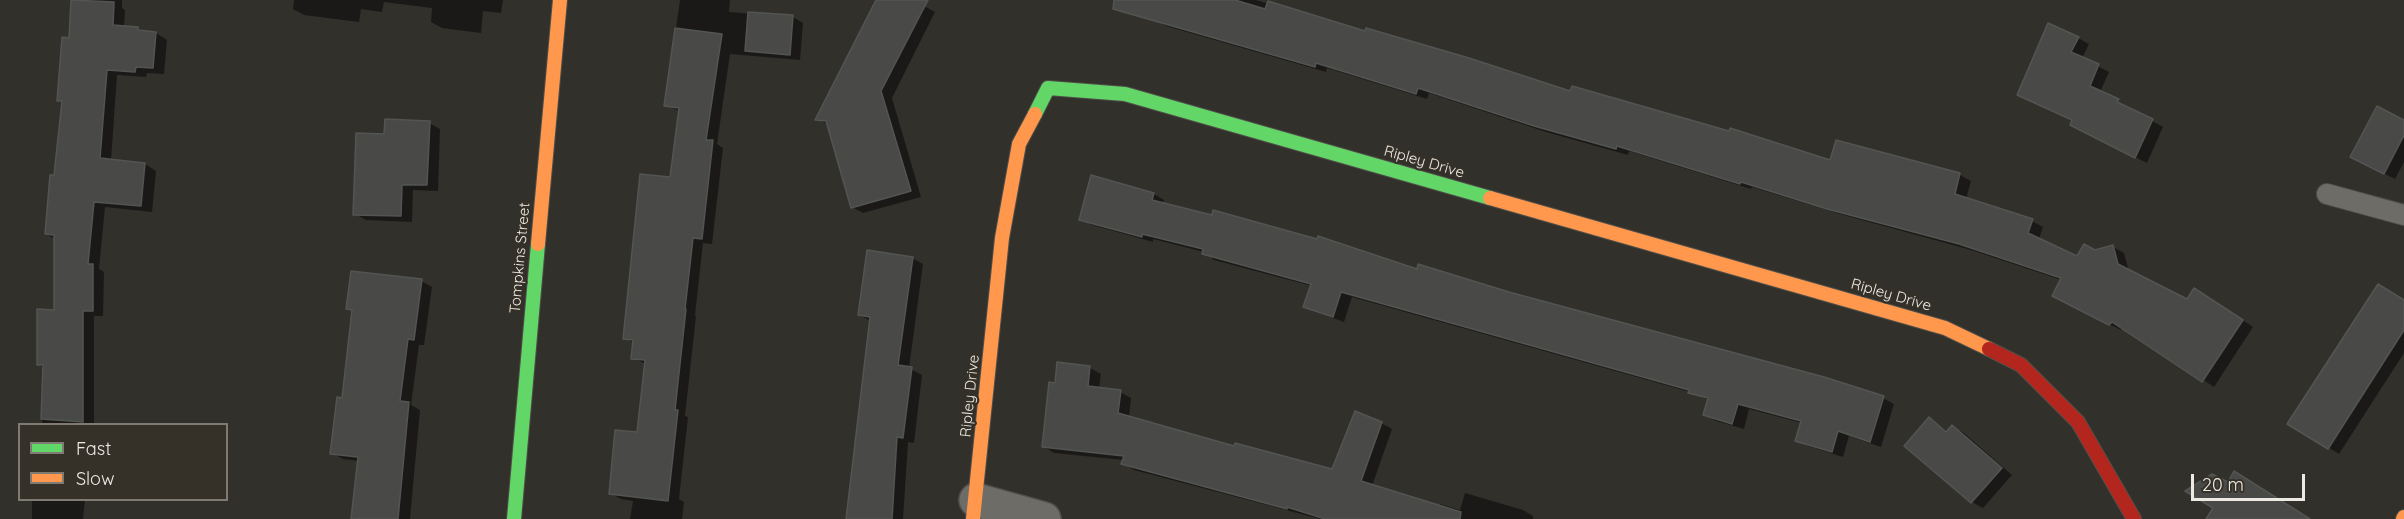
<!DOCTYPE html>
<html>
<head>
<meta charset="utf-8">
<style>
  body { margin:0 }
  #map { position:relative; width:2404px; height:519px; overflow:hidden; background:#32302b; font-family:Quicksand,sans-serif }
  canvas { display:block }
  .legend { position:absolute; left:18px; top:423px; width:210px; height:78px; box-sizing:border-box; background:#353128; border:2px solid #7f7b73; margin:0; padding:8px 10px; list-style:none; font-size:18px; color:#edeae4 }
  .legend li { display:flex; align-items:center; gap:12px; height:30px }
  .legend b { width:30px; border:2px solid #7f7b73 }
  .scale { position:absolute; left:2191px; top:474px; width:114px; height:27px; box-sizing:border-box; border:3px solid #edeae4; border-top:0; padding-left:8px; font-size:18px; line-height:21px; white-space:nowrap; color:#edeae4; -webkit-text-stroke:4px #353128; paint-order:stroke }
</style>
</head>
<body>
<div id="map">
<canvas width="2404" height="519"></canvas>
<ul class="legend">
<li><b style="height:8px;background:#63d668"></b>Fast</li>
<li><b style="height:8px;background:#ff974d"></b>Slow</li>
</ul>
<div class="scale">20 m</div>
</div>
<script>
const ctx = document.querySelector('canvas').getContext('2d');
ctx.lineJoin = 'round';
function fill(path, color) {
  ctx.fillStyle = color;
  ctx.fill(path, 'evenodd');
}
function shape(rows) {
  const path = new Path2D();
  for (const r of rows) {
    path.moveTo(r[0], r[1]);
    for (let i = 2; i < r.length; i += 2) path.lineTo(r[i], r[i + 1]);
  }
  return path;
}
function strokePath(path, color, width, dash) {
  ctx.strokeStyle = color;
  ctx.lineWidth = width;
  ctx.lineCap = dash ? 'butt' : 'round';
  ctx.setLineDash(dash || []);
  ctx.stroke(path);
}
function write(font, color, halo, rows, align = 'center') {
  ctx.font = font + ' Quicksand,sans-serif';
  ctx.lineWidth = 4.5;
  ctx.setLineDash([]);
  ctx.textBaseline = 'middle';
  ctx.strokeStyle = halo;
  ctx.fillStyle = color;
  for (const [text, x, y, turn = 0] of rows) {
    ctx.save();
    ctx.translate(x, y);
    ctx.rotate((+turn || 0) * Math.PI / 180);
    ctx.textAlign = isNaN(turn) ? turn : align;
    if (halo) ctx.strokeText(text, 0, 0);
    ctx.fillText(text, 0, 0);
    ctx.restore();
  }
}
fill(shape([
  [73,0,122,0,122,8,125,10,124,27,156,33,167,40,164,74,147,73,146,77,117,75,111,161,145,164,156,171,152,212,105,207,99,269,104,272,103,316,94,316,94,424,42,424,44,368,39,365,55,311,55,239,46,234,55,177,63,103,59,100,70,39],
  [294,0,503,0,501,13,483,11,481,33,442,28,431,22,432,8,384,2,382,12,361,9,359,22,304,15,293,9],
  [680,0,730,0,729,12,793,17,803,23,800,60,730,54,717,144,723,148,712,244,703,243,695,315,696,316,685,416,688,417,679,499,684,502,682,519,630,519,633,501,621,499,610,493,639,434,646,364,633,358,635,344,625,338,672,179,680,111,665,105],
  [877,0,913,0,935,12,892,98,921,197,863,213,852,207,829,125,817,119],
  [1161,0,1256,0,1571,93,1831,161,1837,142,1960,175,1971,181,1966,199,2032,221,2043,227,2039,239,2078,258,2113,247,2124,253,2129,272,2187,301,2206,296,2253,327,2214,387,2123,327,2121,330,2065,302,2062,280,1971,250,1840,214,1752,187,1751,189,1629,151,1628,155,1546,132,1429,93,1427,99,1327,68,1326,72,1166,26,1155,20],
  [2078,38,2089,44,2082,58,2109,72,2100,92,2163,127,2147,163,2083,131,2073,121,2030,101],
  [2404,122,2404,162,2395,179,2363,163],
  [429,123,440,129,438,191,413,190,412,222,366,220,355,214,386,136],
  [1154,194,1164,200,1163,204,1509,293,1883,398,1894,404,1881,447,1849,436,1843,457,1808,446,1797,440,1802,423,1749,409,1744,429,1716,421,1705,415,1709,400,1690,392,1352,297,1344,322,1316,312,1305,306,1312,286,1214,260,1204,252,1153,239,1153,242,1092,225,1081,219],
  [912,258,923,264,909,368,922,375,914,443,908,442,903,519,847,519,871,321,859,315],
  [421,281,432,287,424,345,419,345,411,405,420,410,410,519,352,519,359,461,343,459,332,453,344,399,354,312,348,308],
  [2404,301,2404,353,2339,454,2289,423],
  [1090,368,1101,374,1099,389,1120,392,1131,398,1129,417,1235,448,1333,471,1381,423,1392,429,1372,486,1439,507,1440,504,1460,510,1465,493,1523,510,1533,516,1533,519,1320,519,1134,470,1123,463,1124,460,1054,453,1043,446,1056,384],
  [1929,419,1947,432,1953,427,1964,433,2012,475,1983,508,1972,502],
  [32,500,85,500,83,519,32,519]
]), '#0007');
const building = shape([
  [71,0,114,2,113,25,138,27,138,30,156,32,153,68,136,67,135,72,107,70,100,158,145,163,141,206,94,202,88,264,93,264,93,311,83,311,83,422,41,419,43,365,37,365,37,309,54,310,54,235,45,234,50,175,54,175,62,101,57,101,62,37,69,38,71,0],
  [876,0,928,0,881,91,911,191,851,208,826,121,815,120,876,0],
  [1114,0,1235,0,1265,9,1268,1,1365,31,1366,28,1469,58,1570,91,1572,86,1729,131,1730,128,1830,160,1836,140,1960,173,1955,194,2033,219,2028,233,2077,256,2084,244,2095,250,2113,245,2118,264,2187,299,2194,288,2243,320,2202,382,2112,322,2109,325,2052,296,2061,278,1959,244,1827,209,1741,182,1740,184,1617,146,1616,149,1534,126,1418,88,1416,94,1316,63,1315,67,1113,9,1114,0],
  [748,12,793,15,790,55,745,51,748,12],
  [2048,23,2079,37,2071,52,2099,64,2090,86,2119,99,2117,102,2153,119,2135,158,2070,125,2072,120,2017,95,2048,23],
  [675,28,722,34,706,140,713,140,702,239,693,238,685,309,686,309,675,410,678,410,668,501,609,494,615,430,637,432,645,360,631,359,633,340,623,339,640,174,670,177,679,108,664,106,675,28],
  [2377,106,2404,120,2404,135,2384,174,2350,157,2377,106],
  [385,119,430,121,427,185,402,185,401,216,353,215,356,133,384,134,385,119],
  [1091,175,1154,193,1152,200,1212,215,1213,210,1317,239,1318,236,1417,269,1418,264,1509,292,1824,377,1884,396,1870,442,1838,431,1832,452,1795,441,1801,421,1738,404,1732,424,1703,415,1708,398,1688,393,1689,390,1341,292,1333,317,1303,307,1311,284,1202,254,1203,249,1142,234,1142,237,1079,220,1091,175],
  [867,250,913,257,898,365,912,367,903,438,897,437,892,519,846,519,870,317,858,315,867,250],
  [351,271,422,279,414,340,408,339,400,401,409,402,398,519,351,519,358,457,330,454,337,397,342,398,352,310,346,309,351,271],
  [2378,284,2404,300,2404,330,2328,449,2287,424,2378,284],
  [1057,362,1090,366,1088,386,1121,390,1118,413,1234,446,1235,443,1332,469,1355,411,1382,422,1361,481,1461,512,1460,519,1325,519,1287,507,1287,509,1121,464,1124,456,1042,447,1049,382,1055,383,1057,362],
  [1929,417,1946,432,1952,425,2002,468,1971,503,1904,446,1929,417],
  [2234,471,2310,519,2206,519,2213,508,2185,491,2212,474,2228,482,2234,471]
]);
fill(building, '#494a48');
strokePath(building, '#535553', 1.5);
const lane = shape([
  [2327,194,2404,215]
]);
const street = shape([
  [976,500,1044,519]
]);
const fast = shape([
  [1035,114,1048,88,1125,94,1490,198],
  [514,519,538,244]
]);
const slow = shape([
  [1490,198,1945,328,1989,349],
  [538,244,560,0],
  [973,519,1002,238,1019,144,1035,114],
  [2403,519,2404,517]
]);
const jam = shape([
  [1989,349,2021,365,2078,422,2134,519]
]);
strokePath(lane, '#504e4a', 22);
strokePath(street, '#504e4a', 36);
strokePath(fast, '#504e4a', 16);
strokePath(slow, '#504e4a', 16);
strokePath(jam, '#504e4a', 16);
strokePath(lane, '#6e6c67', 20);
strokePath(street, '#6e6c67', 33);
strokePath(fast, '#63d668', 14);
strokePath(slow, '#ff974d', 14);
strokePath(jam, '#b3261e', 14);
write('15px', '#edeae4', '#353128', [
  ["Ripley Drive",1424,162,16],
  ["Tompkins Street",520,258,-85],
  ["Ripley Drive",1891,295,16],
  ["Ripley Drive",970,396,-84]
]);
</script>
</body>
</html>
